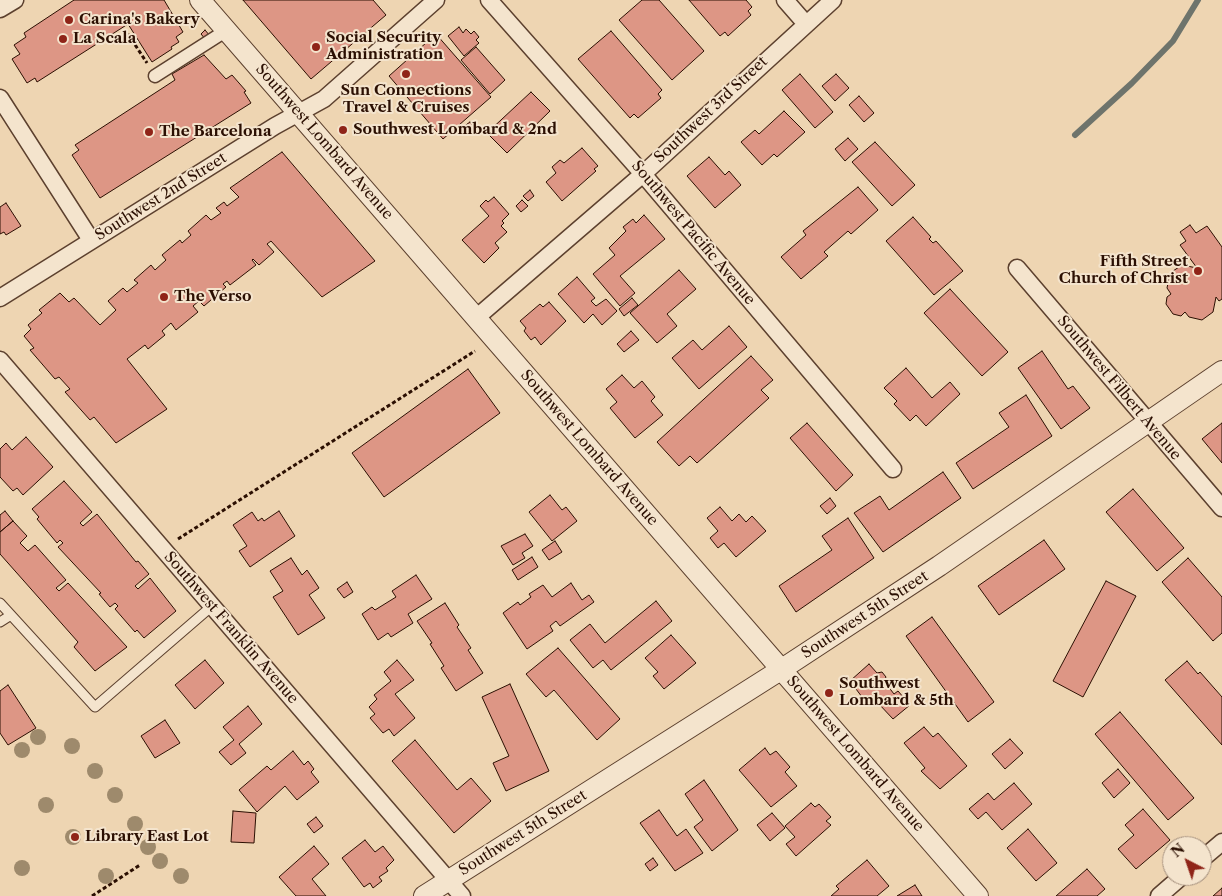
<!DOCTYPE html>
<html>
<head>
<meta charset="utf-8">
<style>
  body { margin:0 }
  #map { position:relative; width:1222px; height:896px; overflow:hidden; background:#eed5b2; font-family:"Libre Caslon Text",serif }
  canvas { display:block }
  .north { position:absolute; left:1162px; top:836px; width:50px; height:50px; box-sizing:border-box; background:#f4e4cd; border:1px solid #a48f7c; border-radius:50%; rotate:319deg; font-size:14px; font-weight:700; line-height:20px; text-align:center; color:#2b0f02 }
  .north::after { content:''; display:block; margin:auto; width:18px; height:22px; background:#8f2418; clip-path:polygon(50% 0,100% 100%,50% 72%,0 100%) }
</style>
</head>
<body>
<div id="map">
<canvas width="1222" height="896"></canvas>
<div class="north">N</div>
</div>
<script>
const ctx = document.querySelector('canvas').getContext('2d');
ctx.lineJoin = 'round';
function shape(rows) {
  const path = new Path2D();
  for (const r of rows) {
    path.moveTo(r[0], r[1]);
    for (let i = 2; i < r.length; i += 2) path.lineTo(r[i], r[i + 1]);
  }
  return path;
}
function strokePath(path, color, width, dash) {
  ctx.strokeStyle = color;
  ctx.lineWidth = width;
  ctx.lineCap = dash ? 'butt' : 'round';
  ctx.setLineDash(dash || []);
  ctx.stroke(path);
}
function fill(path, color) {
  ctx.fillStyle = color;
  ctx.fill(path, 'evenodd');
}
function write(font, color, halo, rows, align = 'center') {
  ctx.font = font + ' "Libre Caslon Text",serif';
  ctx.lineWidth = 4;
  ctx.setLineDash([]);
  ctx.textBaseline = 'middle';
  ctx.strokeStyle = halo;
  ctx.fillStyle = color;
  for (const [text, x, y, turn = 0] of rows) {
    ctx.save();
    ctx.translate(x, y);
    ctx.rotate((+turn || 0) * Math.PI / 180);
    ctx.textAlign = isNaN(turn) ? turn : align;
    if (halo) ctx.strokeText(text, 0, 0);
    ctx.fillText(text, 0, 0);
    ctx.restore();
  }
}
strokePath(shape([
  [1075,135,1132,83,1173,41,1198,0]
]), '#6e746c', 6);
const building = shape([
  [74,0,164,0,183,32,176,37,179,42,171,47,172,49,152,62,128,24,37,82,35,78,27,83,12,59,20,54,14,45,26,37,24,33,74,0],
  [243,0,373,0,386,15,311,79,243,0],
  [642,0,659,0,704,51,672,80,619,20,642,0],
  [689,0,746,0,752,7,748,11,751,15,728,36,725,32,720,36,689,0],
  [459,27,463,33,466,29,471,34,474,31,479,37,476,40,479,43,464,56,448,36,459,27],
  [205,30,210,36,206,40,201,34,205,30],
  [611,31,662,90,658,94,661,98,638,118,634,114,630,118,578,59,611,31],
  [436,34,491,97,443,139,389,76,436,34],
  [476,47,505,80,490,94,461,60,476,47],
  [204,55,226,79,232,75,246,91,244,92,251,103,100,198,72,155,79,150,75,145,175,80,172,74,204,55],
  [800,74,833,112,815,128,782,90,800,74],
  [836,74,849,88,835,101,822,86,836,74],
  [531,92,550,111,507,153,487,133,531,92],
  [859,96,874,113,864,122,849,105,859,96],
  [784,111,805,132,777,157,774,154,762,165,741,142,755,130,759,134,784,111],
  [470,122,476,129,470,135,463,127,470,122],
  [848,138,858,149,845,161,835,149,848,138],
  [875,142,915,185,892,206,852,162,875,142],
  [582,148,598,166,594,169,596,171,562,201,546,182,556,173,552,167,560,160,564,163,582,148],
  [282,152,375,261,322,297,271,241,267,244,274,252,259,265,253,259,252,260,256,265,230,285,227,281,223,284,226,287,204,306,199,301,193,306,198,312,176,330,171,323,162,331,165,335,148,349,145,345,127,359,167,409,116,443,94,417,90,420,65,392,70,389,59,377,55,379,30,350,34,348,24,336,31,329,28,325,42,313,39,310,60,293,69,302,74,298,100,325,116,310,108,301,123,288,127,292,138,283,134,280,151,265,155,270,166,260,162,255,180,240,182,243,191,235,188,231,206,215,211,220,221,213,216,208,224,202,227,206,239,197,230,188,282,152],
  [709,157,725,175,729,171,741,185,715,208,687,176,709,157],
  [858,187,878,210,851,234,848,231,824,252,828,256,801,279,781,257,806,235,803,231,858,187],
  [530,190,534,196,528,201,523,196,530,190],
  [494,197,509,214,502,221,504,223,501,226,507,232,495,243,499,248,484,263,462,240,489,216,480,206,486,200,488,202,494,197],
  [522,200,528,206,521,212,516,206,522,200],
  [6,203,21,226,6,235,4,232,0,234,0,207,6,203],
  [644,215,665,239,620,276,635,293,620,306,593,274,615,255,609,248,626,231,623,227,633,219,636,223,644,215],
  [913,217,931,237,929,239,933,243,936,241,963,271,934,295,886,241,913,217],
  [1190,225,1196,233,1207,226,1222,247,1222,299,1219,301,1216,297,1213,312,1202,320,1189,317,1185,312,1181,316,1173,314,1166,304,1167,297,1171,294,1167,288,1170,273,1182,265,1197,268,1180,245,1186,241,1180,232,1190,225],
  [679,270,696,289,667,314,677,326,657,343,630,313,679,270],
  [577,277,595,298,591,301,596,306,606,299,617,311,602,325,593,314,584,323,558,294,577,277],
  [950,289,1008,352,982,376,924,313,950,289],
  [632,298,638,305,624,316,619,309,632,298],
  [549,302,566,321,541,345,535,337,531,340,524,331,526,328,520,321,540,304,543,307,549,302],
  [729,326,747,347,699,389,672,358,693,340,702,350,729,326],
  [631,331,639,340,624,352,617,344,631,331],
  [1042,351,1068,389,1073,386,1090,408,1061,429,1018,368,1042,351],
  [751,356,773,380,761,390,769,398,697,463,690,456,679,466,657,442,751,356],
  [906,368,932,398,950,382,960,394,926,426,916,415,910,421,894,404,897,401,884,388,906,368],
  [468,369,500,413,384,497,352,453,468,369],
  [622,375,634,388,642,381,655,397,651,401,663,415,635,438,610,408,617,402,606,389,622,375],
  [1026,395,1052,436,973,489,956,463,1009,427,999,413,1026,395],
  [807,423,853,475,836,491,790,438,807,423],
  [1222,423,1222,463,1202,439,1222,423],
  [26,437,53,467,23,495,17,488,13,491,0,477,0,449,6,443,12,450,26,437],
  [943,472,961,498,883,552,854,513,880,496,889,510,943,472],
  [64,481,92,512,80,523,83,526,97,514,136,562,138,561,149,574,135,586,138,589,150,578,176,611,144,638,137,630,135,632,115,609,118,606,115,603,110,607,99,594,101,593,58,547,63,543,60,540,57,543,37,519,39,517,32,509,64,481],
  [1133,489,1184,548,1157,571,1106,512,1133,489],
  [550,495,562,510,566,507,577,521,552,541,529,512,550,495],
  [830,498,836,506,827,514,820,506,830,498],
  [720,507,732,521,739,514,746,522,752,516,766,531,736,557,724,543,718,548,710,538,718,531,707,518,720,507],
  [5,511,13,521,0,532,0,515,5,511],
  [279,511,295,536,250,567,239,551,247,546,233,525,252,512,258,521,262,518,264,521,279,511],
  [848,518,874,558,796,612,779,586,832,550,822,536,848,518],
  [13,521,27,536,20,543,28,551,35,545,66,580,56,588,59,591,68,583,127,647,95,671,74,647,78,642,0,554,0,532,13,521],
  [525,534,533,546,522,553,525,558,513,565,501,546,525,534],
  [1044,540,1065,569,999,615,978,586,1044,540],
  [555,541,562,552,549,560,542,550,555,541],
  [532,557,538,567,518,580,512,570,532,557],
  [291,558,302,575,307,570,319,588,309,595,325,618,298,635,273,597,283,591,270,571,291,558],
  [1188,558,1222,597,1222,633,1213,641,1162,582,1188,558],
  [416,575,432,599,408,614,413,623,391,637,388,633,378,640,362,614,372,607,375,610,396,597,392,591,416,575],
  [1106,581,1136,596,1083,697,1053,681,1106,581],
  [347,582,353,592,344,598,337,589,347,582],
  [571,583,582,600,589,595,594,602,560,626,556,621,550,626,553,631,527,649,503,613,518,602,520,605,531,597,529,594,543,585,552,597,571,583],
  [656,601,672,621,611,670,603,660,593,668,570,640,590,624,605,643,656,601],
  [445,603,459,625,457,627,471,648,468,650,483,673,456,691,441,668,444,666,430,644,432,643,417,621,445,603],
  [932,617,994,702,968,722,906,636,932,617],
  [671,635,696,663,664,689,653,676,658,672,645,658,671,635],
  [558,648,620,719,597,740,554,690,546,697,526,674,558,648],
  [205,660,224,683,195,709,175,685,205,660],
  [397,660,414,680,395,694,415,718,394,736,389,729,383,733,370,718,375,714,369,707,377,699,374,695,391,681,384,672,397,660],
  [1187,661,1198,674,1200,672,1222,697,1222,745,1165,680,1187,661],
  [869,664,877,673,882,672,886,677,884,681,894,694,898,691,910,705,893,719,878,703,874,707,864,696,862,697,850,681,869,664],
  [510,684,549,771,506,791,493,763,509,756,482,697,510,684],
  [8,685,36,728,8,745,0,733,0,691,8,685],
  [248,706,262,724,239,744,246,753,231,765,219,752,234,740,223,727,248,706],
  [1120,712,1194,798,1168,820,1095,734,1120,712],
  [165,720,180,743,155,758,141,736,165,720],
  [924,727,933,737,938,733,967,766,940,789,921,771,925,768,904,743,924,727],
  [1010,739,1023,753,1005,769,992,754,1010,739],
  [415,740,457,790,471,778,491,801,454,833,392,761,415,740],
  [765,748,770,755,776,751,790,767,785,772,797,786,771,807,739,770,765,748],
  [293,751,304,765,308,761,314,769,311,772,319,782,297,800,285,786,257,812,239,790,267,766,271,770,293,751],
  [1118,769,1130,783,1114,798,1102,783,1118,769],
  [704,780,738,830,712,851,694,827,703,820,685,794,704,780],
  [1014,783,1032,804,1002,830,986,812,978,819,969,809,988,793,994,800,1014,783],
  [811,803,815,807,819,804,831,817,826,821,831,825,796,856,786,844,795,837,785,826,811,803],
  [1143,809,1170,840,1136,869,1118,849,1134,835,1125,825,1143,809],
  [659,810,677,836,686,829,703,853,675,871,640,823,659,810],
  [233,811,256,813,254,843,231,842,233,811],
  [772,813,785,828,770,841,757,825,772,813],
  [316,817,323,826,314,833,307,824,316,817],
  [1028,829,1057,863,1036,881,1007,848,1028,829],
  [365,840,375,852,383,846,394,860,386,868,388,871,379,877,382,881,373,888,370,883,364,887,342,858,365,840],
  [314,846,329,864,312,879,326,896,296,896,279,877,314,846],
  [653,858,658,865,650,871,645,864,653,858],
  [867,860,889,886,877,896,831,896,839,889,836,886,867,860],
  [1087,869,1105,889,1097,896,1056,896,1087,869],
  [915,885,922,896,897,896,915,885],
  [1222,888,1222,896,1213,896,1222,888]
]);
fill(building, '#dd9685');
strokePath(building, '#2b0f02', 1);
const service = shape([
  [0,603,95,707,212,606],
  [0,622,11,615]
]);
const pedestrian = shape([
  [155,76,227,30]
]);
const minor = shape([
  [489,0,643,174,893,469],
  [785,0,806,24],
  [0,9,15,0],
  [0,98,91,240],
  [1017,268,1222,508],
  [0,298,275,126,324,99,436,0],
  [476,318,643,174,833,0],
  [0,360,462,896],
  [1202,859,1222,842],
  [1159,896,1182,876]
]);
const tertiary = shape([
  [200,0,978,896],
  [424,896,782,669,939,566,1222,371]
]);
strokePath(service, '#5c402e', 11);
strokePath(pedestrian, '#5c402e', 15);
strokePath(minor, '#5c402e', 19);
strokePath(tertiary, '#5c402e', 22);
strokePath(shape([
  [128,34,147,63],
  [178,539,475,351],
  [92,896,140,865]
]), '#2b0f02', 3, [4, 2.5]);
strokePath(service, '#f4e4cd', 9);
strokePath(pedestrian, '#f4e4cd', 12);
strokePath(minor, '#f4e4cd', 16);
strokePath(tertiary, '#f4e4cd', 20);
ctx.fillStyle = '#9e8a6c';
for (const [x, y] of [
  [38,737],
  [72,746],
  [22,750],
  [95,771],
  [115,795],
  [46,805],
  [135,824],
  [73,837],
  [148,847],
  [160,861],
  [22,868],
  [106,876],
  [181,876]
]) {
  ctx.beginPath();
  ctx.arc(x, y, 8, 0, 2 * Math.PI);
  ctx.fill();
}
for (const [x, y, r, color] of [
  [69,20,5,"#8f2418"],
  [63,39,5,"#8f2418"],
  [316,47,5,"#8f2418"],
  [406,74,5,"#8f2418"],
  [343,130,5,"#8f2418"],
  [149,132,5,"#8f2418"],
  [1198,271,5,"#8f2418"],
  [164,297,5,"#8f2418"],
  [829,693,5,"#8f2418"],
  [75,837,5,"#8f2418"]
]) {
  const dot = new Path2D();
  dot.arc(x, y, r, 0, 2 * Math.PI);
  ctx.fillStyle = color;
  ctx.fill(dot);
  strokePath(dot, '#f4e4cd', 2);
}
write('bold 15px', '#2b0f02', '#f4e4cd', [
  ["Carina's Bakery",79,20],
  ["Social Security",326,38],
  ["Administration",326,55],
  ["La Scala",73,39],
  ["Sun Connections",406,91,"center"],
  ["Travel & Cruises",406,108,"center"],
  ["Southwest Lombard & 2nd",353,130],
  ["The Barcelona",159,132],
  ["Fifth Street",1188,262,"right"],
  ["Church of Christ",1188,279,"right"],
  ["The Verso",174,297],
  ["Southwest",839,684],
  ["Lombard & 5th",839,701],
  ["Library East Lot",85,837]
], 'left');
write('15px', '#2b0f02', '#f4e4cd', [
  ["Southwest 3rd Street",711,110,-43],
  ["Southwest Lombard Avenue",324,142,49],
  ["Southwest 2nd Street",161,197,-32],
  ["Southwest Pacific Avenue",693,233,50],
  ["Southwest Filbert Avenue",1119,388,50],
  ["Southwest Lombard Avenue",589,448,49],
  ["Southwest 5th Street",865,615,-33],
  ["Southwest Franklin Avenue",231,628,49],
  ["Southwest Lombard Avenue",855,754,49],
  ["Southwest 5th Street",523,833,-32]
]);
</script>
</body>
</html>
